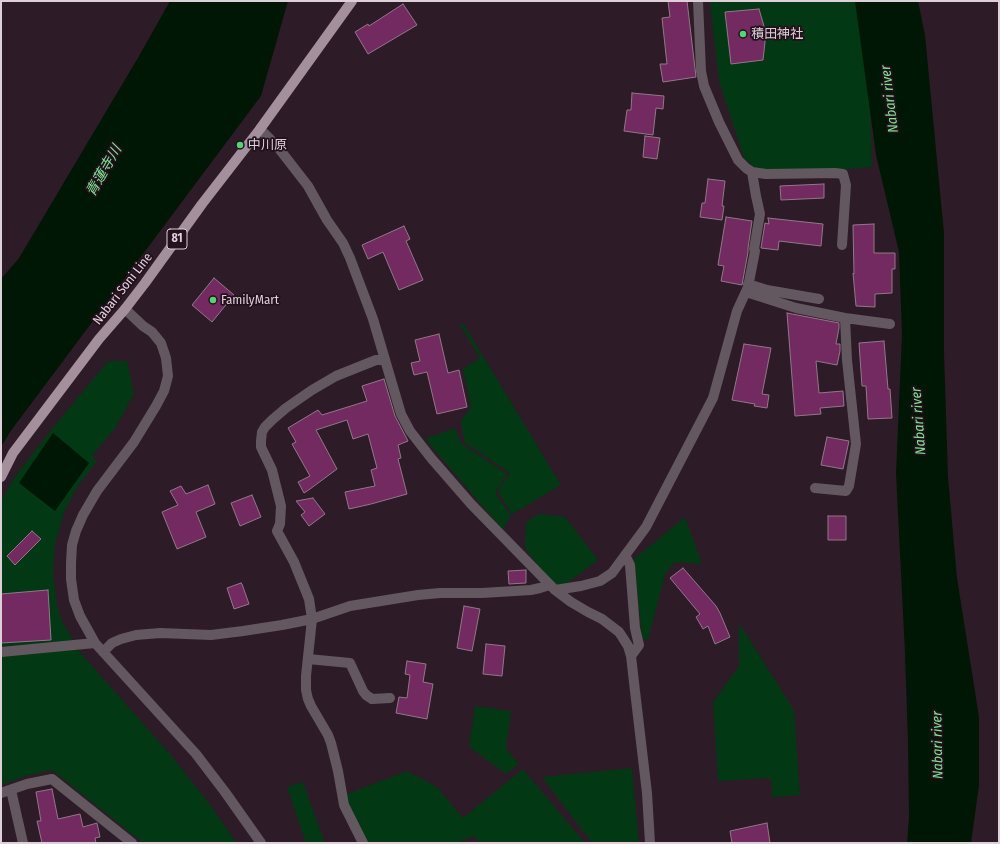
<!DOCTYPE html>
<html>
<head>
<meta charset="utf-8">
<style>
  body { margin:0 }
  #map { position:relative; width:1000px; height:844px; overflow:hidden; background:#2e1b28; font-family:"Fira Sans Condensed",sans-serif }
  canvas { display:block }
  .frame { position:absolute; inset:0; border:2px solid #ddd0d8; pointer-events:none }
</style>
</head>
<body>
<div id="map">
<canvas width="1000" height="844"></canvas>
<div class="frame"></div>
</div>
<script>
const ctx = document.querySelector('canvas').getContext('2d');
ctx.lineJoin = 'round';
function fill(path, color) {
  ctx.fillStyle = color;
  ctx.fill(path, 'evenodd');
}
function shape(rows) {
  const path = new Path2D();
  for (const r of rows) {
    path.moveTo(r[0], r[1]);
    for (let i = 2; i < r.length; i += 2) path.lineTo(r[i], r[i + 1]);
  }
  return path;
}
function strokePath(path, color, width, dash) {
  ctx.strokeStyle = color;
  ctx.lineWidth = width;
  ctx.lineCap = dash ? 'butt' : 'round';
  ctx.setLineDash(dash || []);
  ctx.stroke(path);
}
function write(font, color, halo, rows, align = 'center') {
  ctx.font = font + ' "Fira Sans Condensed","Noto Sans JP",sans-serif';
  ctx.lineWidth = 3.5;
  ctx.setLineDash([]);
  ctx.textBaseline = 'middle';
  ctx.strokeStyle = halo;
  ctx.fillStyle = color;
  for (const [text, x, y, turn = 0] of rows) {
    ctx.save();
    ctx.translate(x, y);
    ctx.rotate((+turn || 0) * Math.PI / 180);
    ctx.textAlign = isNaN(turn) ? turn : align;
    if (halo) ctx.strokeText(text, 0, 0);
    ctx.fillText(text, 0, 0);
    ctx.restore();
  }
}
fill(shape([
  [710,1,866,1,872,167,848,169,768,170,754,167,744,158,719,81],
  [463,323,561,485,512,514,498,491,510,473,464,442,461,421,471,407,463,369,480,358,460,325],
  [108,361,127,361,134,394,115,428,92,456,97,461,78,486,65,510,55,544,53,572,57,606,62,621,79,651,170,754,208,802,237,843,143,843,52,770,26,776,1,785,1,501,16,475,51,430],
  [455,428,461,443,507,474,495,493,511,515,503,530,425,439],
  [539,514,565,517,598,560,557,591,525,548,526,522],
  [685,517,702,564,675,562,665,574,648,640,642,638,634,559],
  [739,623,794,710,800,795,772,797,771,778,718,781,713,702,739,666],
  [475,706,511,711,506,748,519,764,506,774,469,747],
  [632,768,639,843,592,843,542,777],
  [523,769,585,843,478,843,475,836,456,843,360,843,342,796,407,771,437,787,463,818],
  [303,782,325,843,306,843,287,787]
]), '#033814');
fill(shape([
  [170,1,288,1,261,96,10,432,1,447,1,279,19,258,139,56],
  [855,1,918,1,925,35,944,233,944,352,948,477,957,578,979,717,979,785,971,843,907,843,909,818,908,742,905,653,896,473,902,335,899,252,876,155],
  [53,433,89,463,55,511,19,483]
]), '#001705');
const building = shape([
  [668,1,687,1,696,77,663,82,660,64,667,64,662,18,670,17,668,1],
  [403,4,417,25,368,54,355,32,368,24,369,26,403,4],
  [759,9,766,33,763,60,731,64,725,12,759,9],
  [632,93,664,96,663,109,656,108,653,135,624,131,627,110,631,110,632,93],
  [645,136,660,138,657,159,643,157,645,136],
  [708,179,725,181,722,206,724,206,722,220,700,217,702,203,705,203,708,179],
  [824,184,824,198,781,200,780,186,824,184],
  [726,217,752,221,748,248,748,252,742,285,721,281,724,266,718,265,726,217],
  [768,218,823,224,821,246,779,241,778,250,761,248,765,223,769,224,768,218],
  [874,224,874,253,895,253,895,269,892,269,892,293,875,294,875,307,856,306,853,273,854,274,853,225,874,224],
  [404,226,410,239,406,241,423,280,399,290,383,252,368,259,362,245,404,226],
  [214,278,234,295,212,322,192,305,214,278],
  [787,313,839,323,839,328,836,344,840,344,840,351,837,365,816,361,819,393,843,391,844,406,820,408,821,414,795,416,787,313],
  [439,334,448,373,459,370,467,407,437,414,427,372,414,375,411,363,420,361,415,340,439,334],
  [884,341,888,389,890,389,892,418,868,419,866,386,862,386,859,343,884,341],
  [744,344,771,348,762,394,769,395,767,408,754,406,755,404,732,400,744,344],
  [384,379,395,416,408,441,398,445,401,458,398,459,407,494,371,504,349,509,345,492,375,486,371,470,377,468,368,434,353,439,347,420,316,430,337,469,310,489,304,493,298,482,310,476,292,444,296,442,288,428,318,410,322,415,367,401,362,386,384,379],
  [827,437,849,441,843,469,821,465,827,437],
  [208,485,215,504,196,512,206,537,177,549,162,512,178,505,170,491,181,486,186,494,208,485],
  [252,495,261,517,240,526,231,503,252,495],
  [313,498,325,514,309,526,301,515,305,512,296,501,313,498],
  [828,516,846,516,846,540,828,540,828,516],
  [32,531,41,539,15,565,7,556,32,531],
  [683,568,716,606,720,613,730,637,715,644,708,626,703,629,696,617,700,614,670,578,683,568],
  [526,570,526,583,509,584,508,571,526,570],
  [241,583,242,584,249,604,234,609,227,588,241,583],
  [48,590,51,640,1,643,1,594,48,590],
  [464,606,480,609,472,651,457,648,464,606],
  [486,644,505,646,502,676,483,674,486,644],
  [407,661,426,664,423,682,433,684,427,719,396,713,399,697,407,698,410,675,405,674,407,661],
  [52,789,58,819,80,814,83,827,97,823,100,837,95,838,96,843,42,843,37,821,41,821,36,792,52,789],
  [767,823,770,843,732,843,730,831,767,823]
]);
fill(building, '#732a61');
strokePath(building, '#907888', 1);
strokePath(shape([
  [260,129,277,146,308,186,327,220,343,243,350,258,373,319,401,414,410,431,431,458,471,504,555,590,571,602,588,612,602,619,619,632,623,638,628,646,631,656,635,691,647,793,650,843],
  [752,172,766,174,835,173,843,174,846,185,842,245],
  [748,284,767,290,819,299],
  [746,292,796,308,845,318,890,324],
  [125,309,143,326,152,332,161,343,166,358,168,376,164,391,156,406,134,442,97,491,83,515,76,531,72,545,71,563,71,579,74,600,80,616,95,643,196,754,225,792,261,843],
  [815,488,846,491,849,486,856,444,847,360,845,318],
  [625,555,630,565,635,628,639,645,631,656],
  [555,590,581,586,600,581,612,573,646,527,713,398,737,311,748,287,755,251,754,249,760,214,756,196,752,172,746,168,738,160,719,122,704,86,701,71,698,1],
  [1,652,95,643],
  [103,652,112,643,121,639,136,635,160,633,211,635,243,631,282,625,312,619,350,606,418,595,440,593,482,593,531,590,540,588,550,585],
  [308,659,350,663,363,691,366,695,372,699,390,698],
  [11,790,23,843],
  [1,793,27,784,52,779,132,843],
  [363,843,344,805,338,771,331,743,328,735,311,706,308,699,306,690,306,676,312,619,309,599,294,562,277,531,280,524,281,506,272,470,261,447,261,441,262,432,265,427,272,420,286,408,312,390,336,376,376,360,385,360]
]), '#63585f', 10);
strokePath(shape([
  [1,477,13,453,99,339,125,309,145,283,202,204,260,129,352,1]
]), '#a48f9c', 10);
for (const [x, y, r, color] of [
  [743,34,4,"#52d673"],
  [240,145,4,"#52d673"],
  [213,300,4,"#52d673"]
]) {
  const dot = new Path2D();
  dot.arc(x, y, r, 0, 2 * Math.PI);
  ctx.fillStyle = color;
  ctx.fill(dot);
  strokePath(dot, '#24111e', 1.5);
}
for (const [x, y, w] of [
  [177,239,20]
]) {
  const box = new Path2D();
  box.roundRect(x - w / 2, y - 10, w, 20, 3);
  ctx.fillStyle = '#24111e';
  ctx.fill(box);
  strokePath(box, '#ddd0d8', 1);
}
write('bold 12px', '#ddd0d8', null, [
  ["81",177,239]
]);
write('13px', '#ddd0d8', '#24111e', [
  ["積田神社",751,34],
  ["中川原",248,145],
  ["FamilyMart",221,300]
], 'left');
write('13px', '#ddd0d8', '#24111e', [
  ["Nabari Soni Line",123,289,-52]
]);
write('italic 14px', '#7be590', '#24111e', [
  ["Nabari river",890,99,-97],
  ["青蓮寺川",104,171,-60],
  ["Nabari river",919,421,-94],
  ["Nabari river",938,745,-91]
]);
</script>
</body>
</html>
